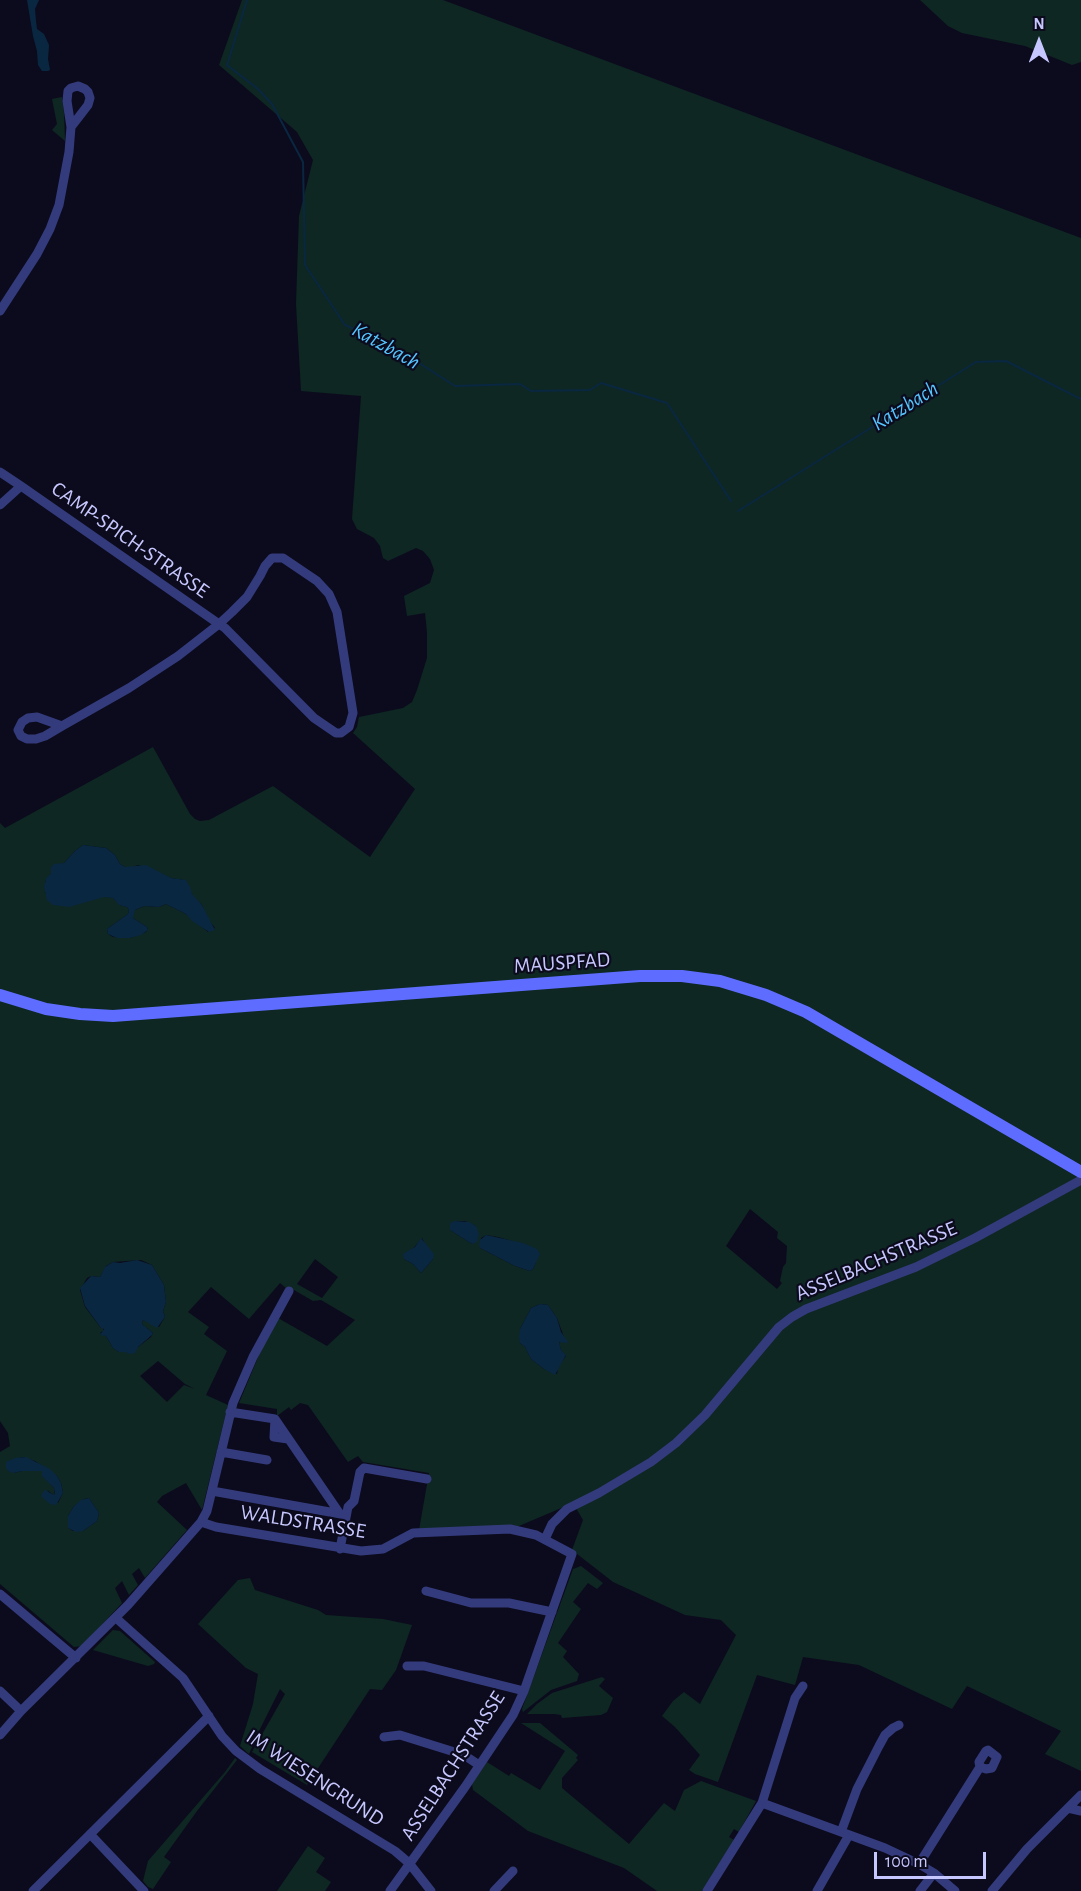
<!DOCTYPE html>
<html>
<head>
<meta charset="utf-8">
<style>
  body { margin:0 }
  #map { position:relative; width:1081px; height:1891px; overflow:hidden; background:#0c0b1d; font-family:"Alegreya Sans",sans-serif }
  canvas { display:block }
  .north { position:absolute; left:1009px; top:12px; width:60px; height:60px; -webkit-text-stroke:4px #0c0b1d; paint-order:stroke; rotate:0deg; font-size:16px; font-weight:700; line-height:24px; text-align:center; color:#c7c7ff }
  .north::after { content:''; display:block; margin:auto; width:21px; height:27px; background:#c7c7ff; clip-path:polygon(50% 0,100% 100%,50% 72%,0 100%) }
  .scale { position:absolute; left:874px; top:1852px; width:112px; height:27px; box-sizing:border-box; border:3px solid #c7c7ff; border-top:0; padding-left:8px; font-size:18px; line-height:21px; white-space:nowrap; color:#c7c7ff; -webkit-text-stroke:4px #0c0b1d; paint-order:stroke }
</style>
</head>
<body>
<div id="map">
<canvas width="1081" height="1891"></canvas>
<div class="north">N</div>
<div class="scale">100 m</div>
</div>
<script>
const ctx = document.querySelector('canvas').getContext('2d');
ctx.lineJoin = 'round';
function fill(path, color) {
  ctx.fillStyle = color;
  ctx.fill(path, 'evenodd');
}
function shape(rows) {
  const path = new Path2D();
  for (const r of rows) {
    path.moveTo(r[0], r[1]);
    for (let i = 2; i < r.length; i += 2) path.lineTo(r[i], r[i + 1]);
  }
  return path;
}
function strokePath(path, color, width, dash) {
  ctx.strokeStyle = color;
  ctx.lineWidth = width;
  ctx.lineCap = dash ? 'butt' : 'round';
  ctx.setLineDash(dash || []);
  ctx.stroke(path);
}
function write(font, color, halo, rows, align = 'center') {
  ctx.font = font + ' "Alegreya Sans",sans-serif';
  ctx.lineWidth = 4.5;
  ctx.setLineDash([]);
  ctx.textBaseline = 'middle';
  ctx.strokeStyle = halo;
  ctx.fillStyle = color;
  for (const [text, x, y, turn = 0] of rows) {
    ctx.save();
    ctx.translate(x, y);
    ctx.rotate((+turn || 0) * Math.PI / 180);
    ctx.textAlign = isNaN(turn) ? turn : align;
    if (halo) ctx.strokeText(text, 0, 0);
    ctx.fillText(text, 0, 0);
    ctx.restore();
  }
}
fill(shape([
  [242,0,443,0,1081,238,1081,1771,1045,1754,1061,1731,967,1686,952,1709,859,1665,803,1657,795,1685,757,1675,718,1782,695,1774,689,1770,700,1755,675,1727,662,1716,673,1701,684,1692,700,1704,736,1635,721,1620,685,1615,613,1582,572,1550,583,1520,573,1503,519,1526,419,1530,429,1473,363,1462,358,1456,348,1462,308,1405,300,1403,291,1410,289,1407,277,1416,277,1409,239,1403,267,1336,278,1318,327,1346,355,1320,321,1300,313,1301,294,1290,287,1289,280,1283,249,1319,211,1287,188,1312,209,1327,204,1334,227,1351,206,1395,228,1405,202,1510,186,1483,162,1496,157,1502,187,1530,145,1578,139,1568,132,1574,138,1585,129,1595,122,1581,115,1588,122,1603,82,1646,74,1647,0,1584,0,1452,10,1446,8,1433,0,1421,0,823,5,828,153,747,190,814,195,819,200,821,209,820,273,786,370,857,415,789,353,733,357,727,359,717,403,708,412,702,417,690,427,658,427,632,425,613,407,616,404,596,430,583,434,570,430,559,423,551,416,548,388,561,383,558,380,546,374,538,357,529,352,519,361,396,301,391,296,304,299,216,313,160,297,132,219,65],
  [83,845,106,848,115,855,120,864,125,867,130,868,138,865,171,878,184,880,193,896,202,905,208,919,215,928,208,932,186,914,166,904,159,907,144,906,133,911,133,918,147,927,148,929,146,932,130,938,113,937,108,934,107,929,128,914,129,910,127,907,120,905,113,898,109,897,45,893,45,882,51,873,51,867,64,863,75,851],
  [750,1209,778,1232,777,1238,787,1246,786,1263,783,1267,780,1281,782,1283,777,1289,726,1246],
  [455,1221,465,1221,476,1226,472,1244,450,1230],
  [486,1235,498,1237,519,1243,536,1262,533,1269,530,1271,515,1266,480,1248,481,1238],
  [422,1238,433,1259,421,1273,413,1264,404,1259],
  [315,1259,338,1277,322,1298,297,1284],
  [141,1260,152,1265,164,1285,166,1302,163,1311,165,1317,159,1327,143,1320,142,1324,153,1333,151,1337,138,1347,119,1352,113,1348,106,1336,100,1333,103,1331,103,1328,101,1328,85,1307,80,1290,87,1278,91,1276,100,1277,106,1266,113,1262],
  [540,1304,548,1305,557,1318,564,1337,559,1343,561,1350,566,1356,558,1367,557,1374,544,1369,531,1359,525,1347,520,1343,520,1329,531,1308],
  [158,1361,185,1384,195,1389,184,1385,167,1402,140,1376],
  [23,1457,35,1461,57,1476,61,1483,63,1493,58,1503,47,1490,55,1496,54,1488,42,1475,42,1471,22,1471,14,1473,8,1462],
  [89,1498,99,1513,97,1521,83,1531,73,1531,68,1528,68,1516,74,1506,84,1499],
  [920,0,1081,0,1081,62,1072,65,1025,46,962,33,948,26],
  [62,97,64,113,65,141,52,130,57,124,52,99],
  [581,1566,603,1583,597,1589,588,1583,573,1602,581,1609,558,1643,567,1651,563,1657,579,1674,577,1681,551,1690,523,1712,522,1709,573,1569],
  [250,1578,255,1590,318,1610,326,1615,383,1619,412,1625,396,1670,382,1690,370,1689,307,1785,252,1752,285,1694,280,1689,260,1729,249,1754,240,1746,253,1704,258,1674,246,1668,198,1624,238,1580],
  [113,1630,120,1631,155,1662,154,1664,148,1666,93,1650],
  [602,1677,605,1679,599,1686,613,1698,607,1712,601,1715,562,1718,561,1715,554,1714,527,1714,537,1704,552,1693],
  [521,1723,540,1723,578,1755,576,1758,578,1760,562,1778,562,1788,629,1844,664,1803,675,1811,684,1790,701,1781,756,1801,739,1832,734,1829,729,1837,734,1840,702,1891,657,1891,624,1868,528,1831,473,1790,472,1784,487,1762,509,1776,511,1773,540,1790,565,1751],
  [235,1758,237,1760,197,1811,164,1857,171,1862,153,1889,148,1887,143,1881,148,1861,225,1772],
  [308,1846,325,1858,316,1872,331,1882,325,1891,277,1891]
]), '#0e2723');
fill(shape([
  [27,0,39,0,35,9,36,21,37,29,44,34,49,45,48,59,50,70,48,71,42,71,38,65,37,51,33,36],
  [83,845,106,848,115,855,120,864,125,867,146,865,171,878,186,880,190,887,192,894,202,905,215,930,209,932,192,921,186,914,166,904,159,907,144,906,135,910,133,918,147,927,148,930,141,935,130,938,117,938,108,934,107,929,128,914,129,910,127,907,119,905,113,898,104,897,69,907,53,905,47,900,44,887,46,879,51,873,51,867,54,864,64,863,75,851],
  [455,1221,469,1222,476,1226,479,1234,477,1242,472,1244,450,1230,450,1223],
  [486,1235,523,1243,537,1249,540,1254,533,1269,530,1271,515,1266,480,1248,479,1245,480,1240],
  [421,1238,434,1254,433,1259,421,1273,413,1264,404,1259,403,1254,415,1247],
  [137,1260,152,1265,164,1285,166,1302,163,1311,165,1317,157,1328,143,1320,142,1324,153,1333,152,1335,138,1347,135,1353,130,1354,125,1352,119,1352,113,1348,106,1336,100,1335,104,1329,101,1328,85,1306,80,1288,91,1276,100,1277,105,1267,113,1262,120,1263],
  [540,1304,548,1305,557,1318,561,1332,568,1342,567,1343,559,1342,561,1350,566,1355,555,1375,544,1369,531,1359,525,1347,520,1343,519,1337,520,1329,531,1308],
  [26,1457,50,1469,57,1476,61,1483,63,1493,56,1505,50,1504,41,1496,43,1492,45,1490,54,1495,55,1494,54,1488,42,1476,42,1471,22,1471,14,1473,8,1471,6,1468,6,1462,15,1458],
  [89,1498,99,1513,97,1521,83,1531,76,1532,68,1528,68,1516,74,1506,81,1500]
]), '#0a2741');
strokePath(shape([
  [247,0,227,65,258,89,272,104,303,162,305,265,345,325,391,345,455,386,520,384,531,391,590,390,601,383,667,403,731,501],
  [738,511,976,362,1006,361,1081,399]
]), '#0a2741', 2);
strokePath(shape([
  [0,311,37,254,50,229,59,205,69,152,71,127,67,101,68,91,71,88,78,86,85,89,88,92,90,98,88,105,71,127],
  [0,472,21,486,219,624,225,628,314,718,336,733,341,733,349,727,353,713,337,612,329,594,317,581,283,558,272,558,265,566,260,576,247,597,232,612,219,624,178,656,129,688,62,726,37,717,28,718,22,722,18,730,21,736,27,739,36,739,45,736,62,726],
  [0,505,21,486],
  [230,1412,275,1419,340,1514],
  [275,1419,274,1437,288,1439],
  [221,1452,267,1460],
  [212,1491,341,1514],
  [201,1522,216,1527,361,1551,383,1549,413,1533,510,1529,536,1535,572,1554,524,1691,513,1715,465,1787,390,1891],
  [545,1539,552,1524,567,1509,599,1493,651,1462,676,1443,705,1415,779,1327,792,1317,806,1309,916,1267,975,1238,1081,1180],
  [340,1549,348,1507,354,1501,360,1472,364,1468,427,1479],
  [426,1591,471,1603,509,1603,552,1612],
  [0,1594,76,1658],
  [116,1618,183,1678,222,1736,236,1751,260,1769,395,1851,409,1863,431,1891],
  [407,1666,424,1666,524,1691],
  [0,1691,21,1711],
  [0,1735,21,1711,128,1605,201,1522,207,1511,233,1403,253,1357,289,1291],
  [384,1737,400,1735,464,1755,479,1765],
  [762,1803,885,1848,919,1864,934,1873,955,1891],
  [1068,1808,1081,1811],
  [841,1832,857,1789,879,1746,885,1735,893,1728,899,1725],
  [90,1834,144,1891],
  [919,1864,980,1767,979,1762,986,1751,988,1750,997,1757,992,1768,986,1769,980,1767],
  [33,1891,209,1716],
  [494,1891,513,1871],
  [707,1891,762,1803,795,1698,803,1686],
  [817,1891,849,1835],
  [920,1891,934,1873],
  [992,1891,1027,1849,1081,1795]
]), '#343b7d', 9);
strokePath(shape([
  [0,995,46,1009,80,1014,113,1016,640,976,682,976,720,981,766,995,806,1012,1081,1172]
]), '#5e6dff', 12);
write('21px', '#c7c7ff', '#0c0b1d', [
  ["CAMP-SPICH-STRASSE",130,540,35],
  ["MAUSPFAD",562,963,-4],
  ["ASSELBACHSTRASSE",876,1261,-23],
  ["WALDSTRASSE",303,1522,9],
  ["ASSELBACHSTRASSE",453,1766,-57],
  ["IM WIESENGRUND",315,1778,33]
]);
write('italic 22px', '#55c5ff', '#0c0b1d', [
  ["Katzbach",386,346,29],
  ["Katzbach",905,406,-32]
]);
</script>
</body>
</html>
